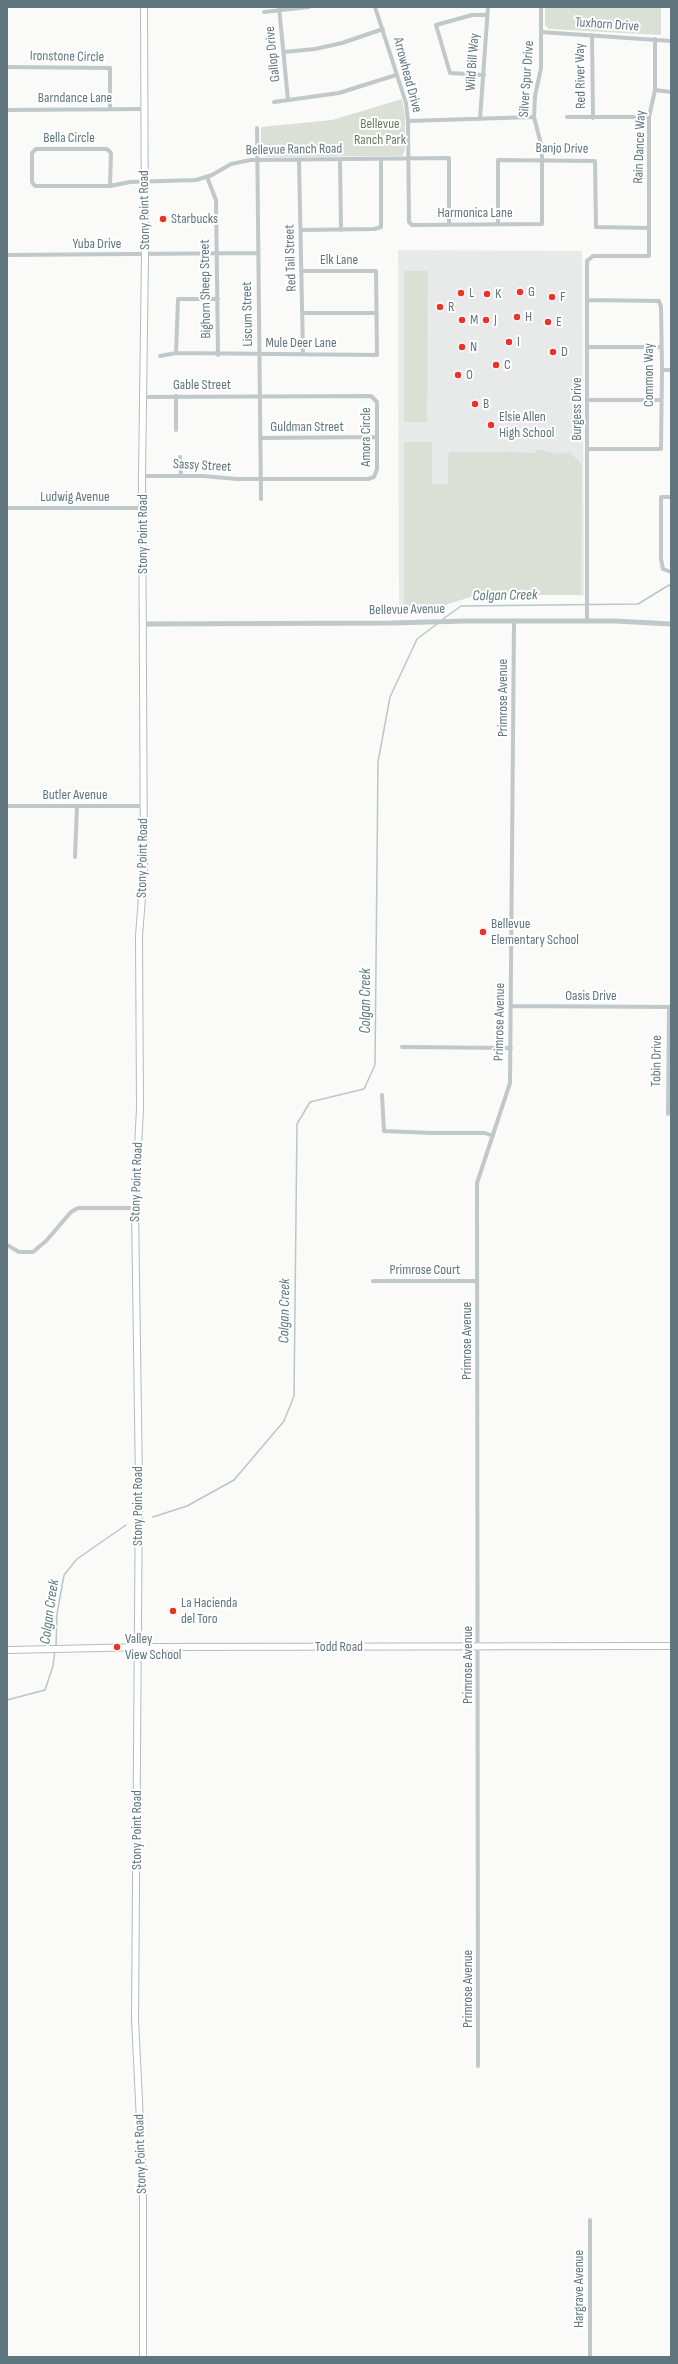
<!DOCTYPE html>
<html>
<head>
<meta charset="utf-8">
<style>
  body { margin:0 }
  #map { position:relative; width:678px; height:2364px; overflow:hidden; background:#fafaf8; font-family:"Sofia Sans Condensed",sans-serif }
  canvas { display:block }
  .frame { position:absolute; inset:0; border:8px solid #5f767e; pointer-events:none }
</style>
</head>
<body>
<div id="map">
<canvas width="678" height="2364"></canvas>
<div class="frame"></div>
</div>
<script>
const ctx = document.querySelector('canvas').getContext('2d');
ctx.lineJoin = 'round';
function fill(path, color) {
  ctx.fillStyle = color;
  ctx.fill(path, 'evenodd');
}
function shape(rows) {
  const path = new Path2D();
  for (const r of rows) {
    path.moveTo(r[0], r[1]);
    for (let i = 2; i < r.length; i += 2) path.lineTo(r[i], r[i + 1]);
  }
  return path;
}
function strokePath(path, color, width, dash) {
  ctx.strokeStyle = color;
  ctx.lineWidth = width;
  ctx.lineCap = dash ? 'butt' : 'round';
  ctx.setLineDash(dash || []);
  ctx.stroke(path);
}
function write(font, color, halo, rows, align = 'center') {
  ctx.font = font + ' "Sofia Sans Condensed",sans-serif';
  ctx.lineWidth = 4;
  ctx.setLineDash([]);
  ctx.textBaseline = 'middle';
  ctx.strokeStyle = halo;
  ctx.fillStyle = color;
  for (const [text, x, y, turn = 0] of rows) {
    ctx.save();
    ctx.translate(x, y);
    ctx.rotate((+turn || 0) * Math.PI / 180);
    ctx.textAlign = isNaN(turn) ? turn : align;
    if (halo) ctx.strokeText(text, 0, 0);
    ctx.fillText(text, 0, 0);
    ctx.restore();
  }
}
fill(shape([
  [398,250,582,251,584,595,477,595,448,604,437,611,399,611]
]), '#e8eae9');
fill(shape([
  [545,7,661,7,661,35,549,29,545,25],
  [402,99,405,117,405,150,402,156,266,157,261,154,261,127,332,120],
  [404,271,428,271,427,422,404,422],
  [404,442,432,442,432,484,448,484,448,456,450,452,508,452,509,449,510,452,535,453,536,449,559,454,570,452,582,465,581,595,477,595,448,604,437,611,404,611]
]), '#dbe0d7');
strokePath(shape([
  [443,619,461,606,638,604,669,585,671,586],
  [153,1517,187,1506,234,1480,284,1421,294,1396,297,1124,310,1102,364,1089,375,1065,378,762,390,697,417,639,437,624],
  [56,1647,57,1614,64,1575,77,1559,126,1525],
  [7,1700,45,1690,53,1666,55,1650]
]), '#b7c8c9', 1.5);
const secondary = shape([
  [7,1650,147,1647,671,1646],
  [143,2357,143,2183,135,2019,139,1484,135,1208,140,1108,139,936,144,872,142,476,145,255,144,7]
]);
strokePath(secondary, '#b3bcbf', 8);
strokePath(shape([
  [279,7,288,100],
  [375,7,406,103,408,121,409,222,412,225,542,224,542,148,534,117,535,96,541,68,541,7],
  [264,12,309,7],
  [541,32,671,41],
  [592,35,593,118],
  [284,52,315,49,342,43,383,29],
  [7,67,110,68,110,109],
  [484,75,450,73,436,25,472,15,487,15],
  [655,90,671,92],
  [274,102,339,93,396,75],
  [7,110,143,109],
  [567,117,649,117],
  [480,119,488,7],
  [408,121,534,117],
  [257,128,261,499],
  [299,160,303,354],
  [340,160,341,230],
  [207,177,216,200,218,355],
  [110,186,111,153,107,149,36,149,32,153,32,182,35,186,110,186,130,182,196,180,212,175,231,164,251,160,449,158,449,224],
  [498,224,498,160,595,161,596,227,649,228],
  [301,230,374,229,381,227,381,159],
  [7,255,258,253],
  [588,300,659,301,661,307,662,370,661,449,588,449],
  [303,313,377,313],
  [588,347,660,347],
  [176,353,377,355,376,271,301,271],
  [176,353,178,299,218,299],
  [160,356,176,353],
  [662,370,671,370],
  [176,396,176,430],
  [588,400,660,400],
  [260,438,377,437],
  [180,457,181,476],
  [142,476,203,476,237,479,368,479,374,477,377,469,377,402,371,396,144,397],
  [671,497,661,497,661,559,663,569,671,572],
  [7,508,142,508],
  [587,621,587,261,593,256,649,256,649,117,655,90,655,39],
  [7,806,144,806],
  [75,857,77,806],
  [511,1006,671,1007],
  [402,1047,511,1048],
  [382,1095,384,1131,432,1133,485,1133,493,1136],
  [668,1114,669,1007],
  [7,1245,19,1252,33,1252,46,1241,71,1212,78,1208,135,1208],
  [373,1281,477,1281],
  [478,2066,477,1183,510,1083,514,621],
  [590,2220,590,2357]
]), '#c1c8ca', 4);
strokePath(shape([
  [143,624,392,623,466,621,615,621,671,624]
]), '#c1c8ca', 5);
strokePath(secondary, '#fff', 6);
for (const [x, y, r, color] of [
  [163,219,4,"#eb3327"],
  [520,292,4,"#eb3327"],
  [461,293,4,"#eb3327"],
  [487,294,4,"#eb3327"],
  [552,297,4,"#eb3327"],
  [440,307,4,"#eb3327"],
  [517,317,4,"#eb3327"],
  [462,320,4,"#eb3327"],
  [486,320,4,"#eb3327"],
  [548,322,4,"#eb3327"],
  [509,342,4,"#eb3327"],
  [462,347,4,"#eb3327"],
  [553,352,4,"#eb3327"],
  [496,365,4,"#eb3327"],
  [458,375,4,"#eb3327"],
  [475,404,4,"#eb3327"],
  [491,425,4,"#eb3327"],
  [483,932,4,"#eb3327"],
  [173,1611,4,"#eb3327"],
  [117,1647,4,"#eb3327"]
]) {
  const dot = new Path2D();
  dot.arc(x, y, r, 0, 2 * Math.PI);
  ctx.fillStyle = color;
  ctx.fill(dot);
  strokePath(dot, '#fff', 1.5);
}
write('14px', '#5f767e', '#fff', [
  ["Tuxhorn Drive",607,25,4],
  ["Gallop Drive",273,54,-96],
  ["Ironstone Circle",67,57,1],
  ["Wild Bill Way",473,62,-86],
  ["Arrowhead Drive",407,75,75],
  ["Red River Way",581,76,-91],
  ["Silver Spur Drive",527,79,-86],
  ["Barndance Lane",75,98],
  ["Bella Circle",69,138],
  ["Rain Dance Way",640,147,-88],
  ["Banjo Drive",562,149,1],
  ["Bellevue Ranch Road",294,150,-1],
  ["Stony Point Road",145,210,-91],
  ["Harmonica Lane",475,213],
  ["Yuba Drive",97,244],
  ["Red Tail Street",291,258,-92],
  ["Elk Lane",339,260],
  ["Bighorn Sheep Street",206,289,-91],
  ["Liscum Street",248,314,-91],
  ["Mule Deer Lane",301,343],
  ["Common Way",649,375,-90],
  ["Gable Street",202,385],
  ["Burgess Drive",577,409,-90],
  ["Guldman Street",307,427],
  ["Amora Circle",366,437,-90],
  ["Sassy Street",202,466,3],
  ["Ludwig Avenue",75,497],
  ["Stony Point Road",143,534,-90],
  ["Bellevue Avenue",407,610,-1],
  ["Primrose Avenue",503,698,-90],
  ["Butler Avenue",75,795],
  ["Stony Point Road",143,858,-89],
  ["Oasis Drive",591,996],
  ["Primrose Avenue",500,1022,-89],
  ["Tobin Drive",657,1061,-89],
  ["Stony Point Road",137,1182,-88],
  ["Primrose Court",425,1270],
  ["Primrose Avenue",467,1341,-90],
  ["Stony Point Road",138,1506,-90],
  ["Todd Road",339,1647],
  ["Primrose Avenue",468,1665,-90],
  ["Stony Point Road",137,1830,-90],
  ["Primrose Avenue",468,1989,-90],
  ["Stony Point Road",141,2154,-92],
  ["Hargrave Avenue",579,2289,-90]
]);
write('14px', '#6c7b63', '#fff', [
  ["Bellevue",380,124],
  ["Ranch Park",380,140]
]);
write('14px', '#5f767e', '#fff', [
  ["Starbucks",171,219],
  ["G",528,292],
  ["L",469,293],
  ["K",495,294],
  ["F",560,297],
  ["R",448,307],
  ["H",525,317],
  ["M",470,320],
  ["J",494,320],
  ["E",556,322],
  ["I",517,342],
  ["N",470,347],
  ["D",561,352],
  ["C",504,365],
  ["O",466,375],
  ["B",483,404],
  ["Elsie Allen",499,417],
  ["High School",499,433],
  ["Bellevue",491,924],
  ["Elementary School",491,940],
  ["La Hacienda",181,1603],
  ["del Toro",181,1619],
  ["Valley",125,1639],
  ["View School",125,1655]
], 'left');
write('italic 15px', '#5e7a7d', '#fff', [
  ["Colgan Creek",505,596,-1],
  ["Colgan Creek",366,1001,-90],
  ["Colgan Creek",285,1311,-89],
  ["Colgan Creek",50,1612,-82]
]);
</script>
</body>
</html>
